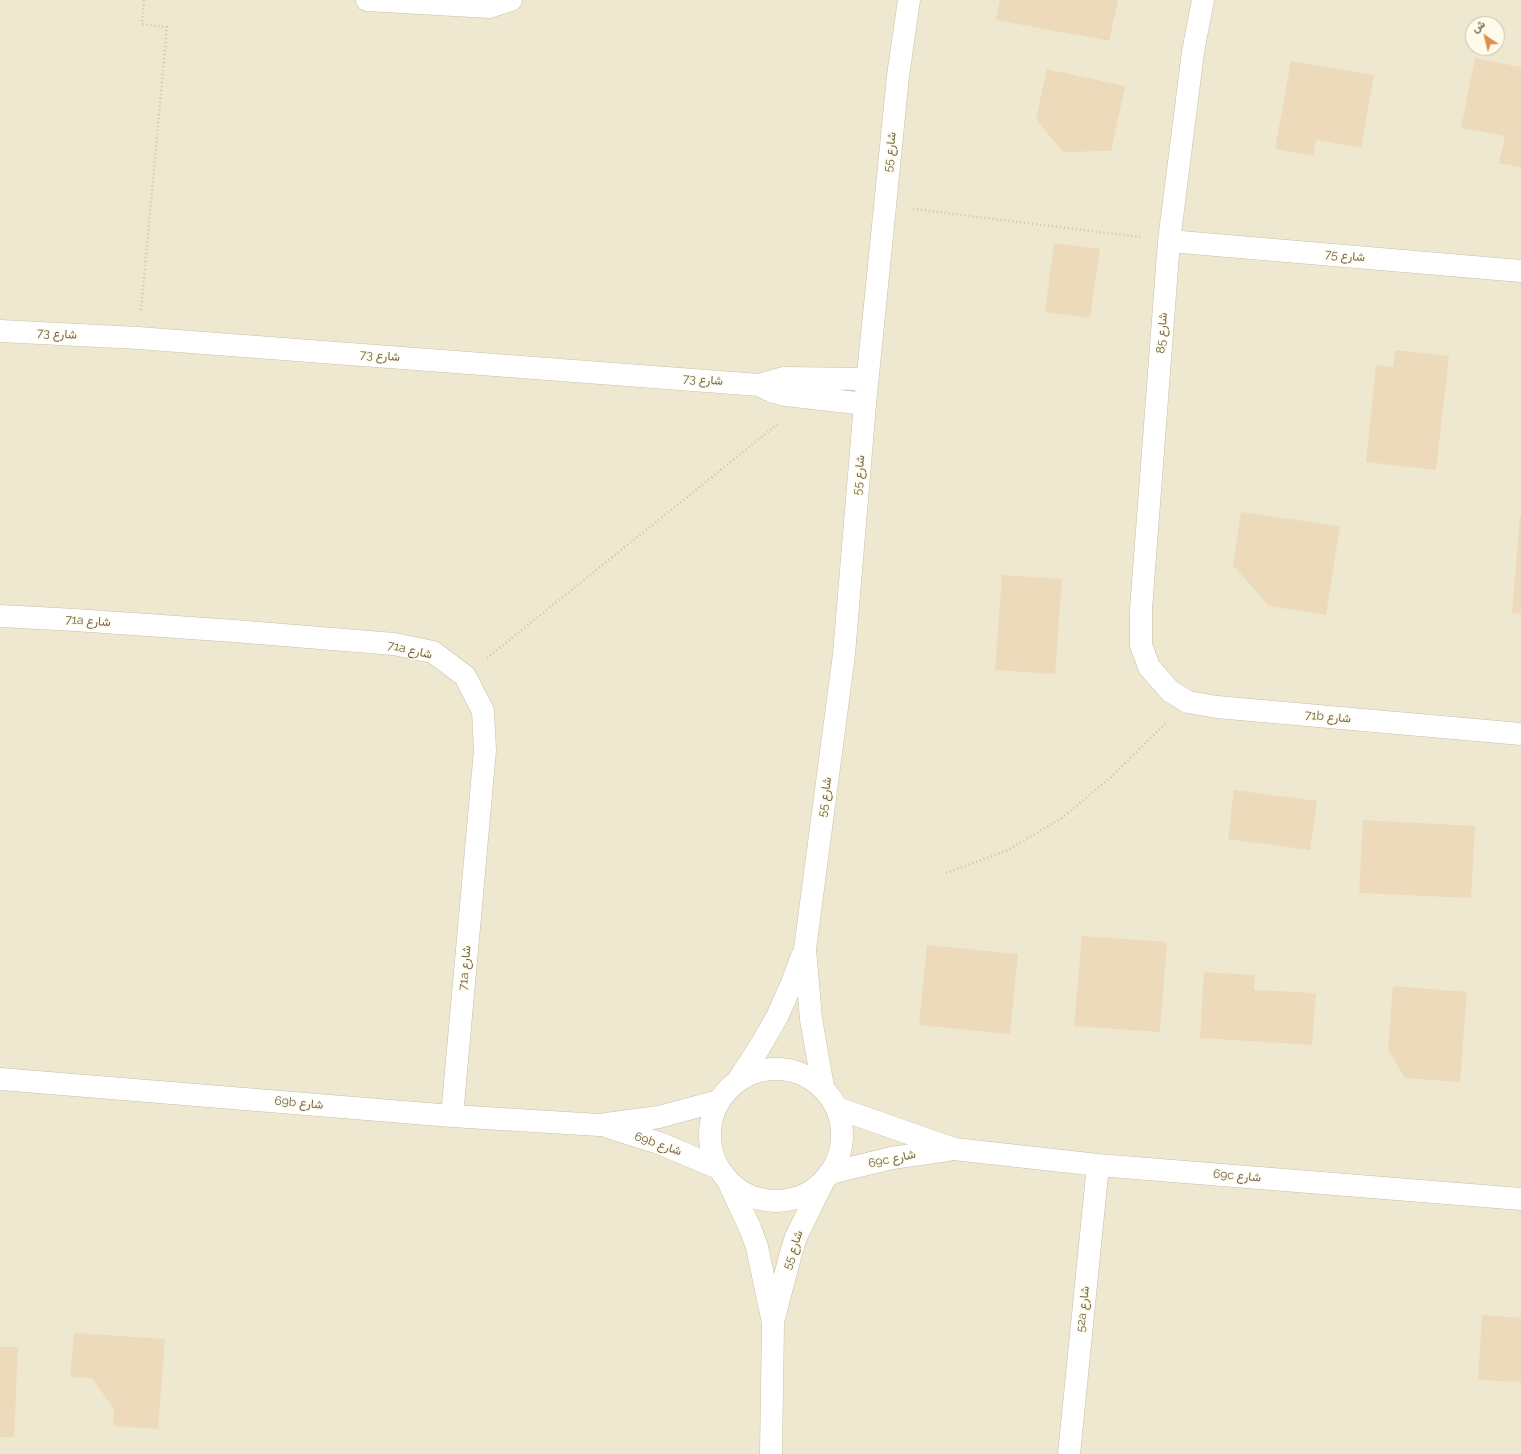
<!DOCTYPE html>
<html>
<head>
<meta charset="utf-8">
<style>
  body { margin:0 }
  #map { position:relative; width:1521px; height:1454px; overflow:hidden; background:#fbf7e4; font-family:Raleway,Vazirmatn,sans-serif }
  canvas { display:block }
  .north { position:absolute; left:1465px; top:16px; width:40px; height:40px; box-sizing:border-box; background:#fefbea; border:1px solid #c6beaa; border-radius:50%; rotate:325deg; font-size:11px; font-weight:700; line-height:16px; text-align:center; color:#72624b }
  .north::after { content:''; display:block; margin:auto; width:14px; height:18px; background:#de8f50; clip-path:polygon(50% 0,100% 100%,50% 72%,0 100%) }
</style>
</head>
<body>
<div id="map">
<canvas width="1521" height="1454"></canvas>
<div class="north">ش</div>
</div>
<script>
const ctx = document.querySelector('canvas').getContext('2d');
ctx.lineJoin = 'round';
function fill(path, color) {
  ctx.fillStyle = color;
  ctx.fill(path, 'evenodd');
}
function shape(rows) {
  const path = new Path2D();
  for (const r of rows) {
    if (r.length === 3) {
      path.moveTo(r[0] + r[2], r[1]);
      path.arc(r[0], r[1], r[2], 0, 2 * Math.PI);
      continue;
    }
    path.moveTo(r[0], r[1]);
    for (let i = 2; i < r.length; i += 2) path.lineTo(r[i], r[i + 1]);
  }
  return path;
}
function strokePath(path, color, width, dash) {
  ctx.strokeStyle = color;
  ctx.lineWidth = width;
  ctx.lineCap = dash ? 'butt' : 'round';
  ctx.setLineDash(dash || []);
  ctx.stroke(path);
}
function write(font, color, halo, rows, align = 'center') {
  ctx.font = font + ' Raleway,Vazirmatn,sans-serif';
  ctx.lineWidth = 3;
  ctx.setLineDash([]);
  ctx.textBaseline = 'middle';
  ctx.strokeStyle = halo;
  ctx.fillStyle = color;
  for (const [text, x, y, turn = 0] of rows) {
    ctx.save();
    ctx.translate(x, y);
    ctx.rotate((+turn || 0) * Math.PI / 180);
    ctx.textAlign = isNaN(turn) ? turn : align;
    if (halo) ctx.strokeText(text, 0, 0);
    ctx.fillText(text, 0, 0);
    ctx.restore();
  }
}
fill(shape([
  [0,0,1521,0,1521,1454,0,1454],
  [1473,24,1497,24,1497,48,1473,48]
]), '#efe8d0');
fill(shape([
  [1000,0,1118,0,1109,41,996,20],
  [1475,58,1521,67,1521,167,1499,163,1505,136,1461,128],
  [1291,61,1374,75,1361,148,1316,140,1313,156,1275,149],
  [1047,69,1125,86,1111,151,1063,152,1036,119],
  [1054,243,1100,249,1090,318,1045,312],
  [1395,350,1449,356,1436,470,1366,462,1376,365,1393,367],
  [1241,512,1340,526,1326,615,1269,606,1233,565],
  [1520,516,1521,516,1521,614,1512,613],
  [1002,575,1062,579,1055,674,995,670],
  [1234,790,1317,801,1310,850,1228,839],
  [1363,820,1475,826,1471,898,1359,893],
  [1082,936,1167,942,1160,1032,1074,1026],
  [927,945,1018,954,1010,1034,919,1025],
  [1204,972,1255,975,1254,990,1316,993,1312,1045,1200,1038],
  [1393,986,1467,992,1460,1082,1405,1078,1388,1049],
  [1482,1315,1521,1318,1521,1382,1478,1380],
  [74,1333,165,1339,158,1429,113,1426,114,1409,92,1378,70,1377],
  [0,1347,18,1347,14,1437,0,1437]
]), '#ecdabb');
const street = shape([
  [367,0,489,7,511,0],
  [1203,0,1193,52,1169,241,1141,609,1141,645,1149,667,1170,691,1188,702,1217,707,1521,734],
  [1169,241,1521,271],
  [0,616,75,620,234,631,394,644,433,652,465,676,483,711,485,750,452,1116],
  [0,1079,452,1116,599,1125,659,1117,718,1101],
  [837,1108,954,1149,1098,1165,1521,1199],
  [608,1127,659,1143,716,1167],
  [830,1173,892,1158,948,1150],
  [1069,1454,1098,1165]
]);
const secondary = shape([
  [0,331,138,338,759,385,783,378,867,379],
  [759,385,771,391,786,395,865,404],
  [776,1135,66],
  [739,1079,759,1048,777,1017,792,983,802,956],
  [823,1087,811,1019,805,949,844,654,865,404,885,206,898,76,909,0],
  [729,1183,750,1228,757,1247,773,1323,771,1454],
  [774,1318,791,1253,796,1237,822,1184]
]);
strokePath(street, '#c9bea9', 23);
strokePath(secondary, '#ccc0a7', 23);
strokePath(shape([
  [913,209,1140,237],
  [141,310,167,27,142,24,144,0],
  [487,658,779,423],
  [946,873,1006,851,1062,818,1111,777,1167,722]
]), '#d3c0a1', 2.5, [1, 3]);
strokePath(street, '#fff', 22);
strokePath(secondary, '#fff', 22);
write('12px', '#72624b', '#fefbea', [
  ["شارع 55",890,152,-84],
  ["شارع 75",1345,256,5],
  ["شارع 85",1162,333,-86],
  ["شارع 73",57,334,3],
  ["شارع 73",380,356,4],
  ["شارع 73",703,380,4],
  ["شارع 55",859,475,-85],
  ["71a شارع",88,621,4],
  ["71a شارع",410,650,13],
  ["71b شارع",1328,717,5],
  ["شارع 55",825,797,-82],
  ["71a شارع",465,968,-85],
  ["69b شارع",299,1103,5],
  ["69b شارع",658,1144,19],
  ["69c شارع",892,1159,-12],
  ["69c شارع",1237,1176,5],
  ["شارع 55",793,1250,-72],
  ["52a شارع",1083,1309,-84]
]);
</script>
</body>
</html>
